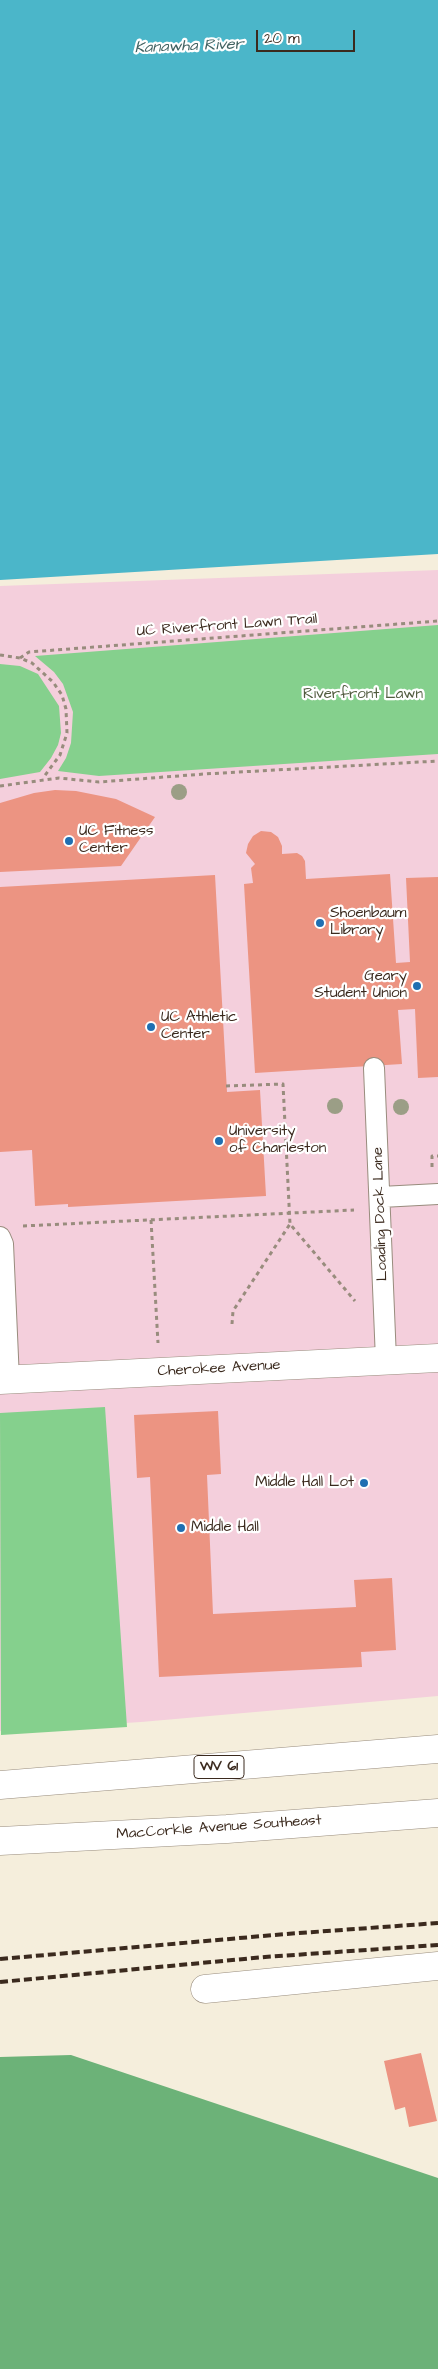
<!DOCTYPE html>
<html>
<head>
<meta charset="utf-8">
<style>
  body { margin:0 }
  #map { position:relative; width:438px; height:2369px; overflow:hidden; background:#f5eedc; font-family:"Architects Daughter",sans-serif }
  canvas { display:block }
  .scale { position:absolute; left:256px; top:30px; width:99px; height:22px; box-sizing:border-box; border:2px solid #3b2a1e; border-top:0; padding-left:6px; font-size:15px; line-height:18px; white-space:nowrap; color:#3b2a1e; -webkit-text-stroke:4px #fff; paint-order:stroke }
</style>
</head>
<body>
<div id="map">
<canvas width="438" height="2369"></canvas>
<div class="scale">20 m</div>
</div>
<script>
const ctx = document.querySelector('canvas').getContext('2d');
ctx.lineJoin = 'round';
function fill(path, color) {
  ctx.fillStyle = color;
  ctx.fill(path, 'evenodd');
}
function shape(rows) {
  const path = new Path2D();
  for (const r of rows) {
    path.moveTo(r[0], r[1]);
    for (let i = 2; i < r.length; i += 2) path.lineTo(r[i], r[i + 1]);
  }
  return path;
}
function strokePath(path, color, width, dash) {
  ctx.strokeStyle = color;
  ctx.lineWidth = width;
  ctx.lineCap = dash ? 'butt' : 'round';
  ctx.setLineDash(dash || []);
  ctx.stroke(path);
}
function write(font, color, halo, rows, align = 'center') {
  ctx.font = font + ' "Architects Daughter",sans-serif';
  ctx.lineWidth = 4.5;
  ctx.setLineDash([]);
  ctx.textBaseline = 'middle';
  ctx.strokeStyle = halo;
  ctx.fillStyle = color;
  for (const [text, x, y, turn = 0] of rows) {
    ctx.save();
    ctx.translate(x, y);
    ctx.rotate((+turn || 0) * Math.PI / 180);
    ctx.textAlign = isNaN(turn) ? turn : align;
    if (halo) ctx.strokeText(text, 0, 0);
    ctx.fillText(text, 0, 0);
    ctx.restore();
  }
}
fill(shape([
  [438,570,438,1696,141,1722,0,1731,0,586]
]), '#f4cfdc');
fill(shape([
  [438,625,438,754,99,776,58,771,66,758,71,743,73,712,63,684,54,672,35,656],
  [0,664,20,666,38,674,59,706,61,733,58,745,51,758,40,772,0,779],
  [105,1407,127,1727,1,1735,0,1413]
]), '#85d08d');
fill(shape([
  [71,2055,438,2178,438,2369,0,2369,0,2057]
]), '#6cb278');
fill(shape([
  [0,0,438,0,438,554,0,580]
]), '#4bb6c9');
fill(shape([
  [55,790,76,791,116,799,155,817,121,866,0,872,0,803,34,793],
  [261,831,271,832,278,837,282,846,282,854,297,853,302,856,305,861,306,879,390,874,396,963,410,962,406,878,438,877,438,1077,418,1078,415,1009,398,1010,402,1064,255,1073,244,884,253,883,251,868,255,864,246,853,248,844,253,836],
  [215,875,227,1092,260,1090,266,1196,68,1207,68,1204,35,1206,32,1150,0,1152,0,887],
  [218,1411,221,1474,207,1475,213,1614,356,1607,354,1580,392,1578,396,1650,361,1652,362,1667,159,1677,150,1477,137,1478,134,1415],
  [421,2053,437,2121,409,2127,405,2107,395,2110,384,2061]
]), '#ec9482');
const service = shape([
  [374,1068,386,1360],
  [381,1197,438,1194],
  [0,1237,3,1244,9,1380]
]);
const minor = shape([
  [0,1380,438,1358],
  [205,1989,438,1966]
]);
const primary = shape([
  [0,1785,438,1749],
  [0,1841,227,1829,438,1813]
]);
strokePath(service, '#988c7d', 22);
strokePath(minor, '#988c7d', 29);
strokePath(primary, '#988c7d', 29);
strokePath(shape([
  [0,655,20,658,32,663,53,682,62,695,66,709,67,733,60,755,43,778],
  [20,658,29,652,438,621],
  [0,786,59,778,99,782,204,774,438,761],
  [226,1086,283,1084,290,1224,355,1301],
  [432,1167,432,1156,438,1156],
  [151,1220,158,1343],
  [23,1226,354,1210],
  [232,1324,233,1311,290,1224]
]), '#988c7d', 3, [4, 4]);
strokePath(service, '#fff', 20);
strokePath(minor, '#fff', 28);
strokePath(primary, '#fff', 28);
strokePath(shape([
  [0,1959,286,1934,438,1923],
  [0,1982,265,1957,438,1945]
]), '#3b2a1e', 4, [8, 4]);
ctx.fillStyle = '#9b9e86';
for (const [x, y] of [
  [179,792],
  [335,1106],
  [401,1107]
]) {
  ctx.beginPath();
  ctx.arc(x, y, 8, 0, 2 * Math.PI);
  ctx.fill();
}
for (const [x, y, r, color] of [
  [69,841,5,"#1f6fb2"],
  [320,923,5,"#1f6fb2"],
  [417,986,5,"#1f6fb2"],
  [151,1027,5,"#1f6fb2"],
  [219,1141,5,"#1f6fb2"],
  [364,1483,5,"#1f6fb2"],
  [181,1528,5,"#1f6fb2"]
]) {
  const dot = new Path2D();
  dot.arc(x, y, r, 0, 2 * Math.PI);
  ctx.fillStyle = color;
  ctx.fill(dot);
  strokePath(dot, '#fff', 2);
}
for (const [x, y, w] of [
  [219,1767,50]
]) {
  const box = new Path2D();
  box.roundRect(x - w / 2, y - 11.5, w, 23, 4);
  ctx.fillStyle = '#fff';
  ctx.fill(box);
  strokePath(box, '#3b2a1e', 1);
}
write('bold 14px', '#3b2a1e', null, [
  ["WV 61",219,1767]
]);
write('15px', '#3b2a1e', '#fff', [
  ["UC Riverfront Lawn Trail",227,626,-4],
  ["Loading Dock Lane",381,1214,-92],
  ["Cherokee Avenue",219,1369,-3],
  ["MacCorkle Avenue Southeast",219,1828,-4]
]);
write('15px', '#515c3f', '#fff', [
  ["Riverfront Lawn",363,695]
]);
write('15px', '#3b2a1e', '#fff', [
  ["UC Fitness",79,832],
  ["Center",79,849],
  ["Shoenbaum",330,914],
  ["Library",330,931],
  ["Geary",407,977,"right"],
  ["Student Union",407,994,"right"],
  ["UC Athletic",161,1018],
  ["Center",161,1035],
  ["University",229,1132],
  ["of Charleston",229,1149],
  ["Middle Hall Lot",354,1483,"right"],
  ["Middle Hall",191,1528]
], 'left');
write('italic 16px', '#416262', '#fff', [
  ["Kanawha River",189,47,-2]
]);
</script>
</body>
</html>
